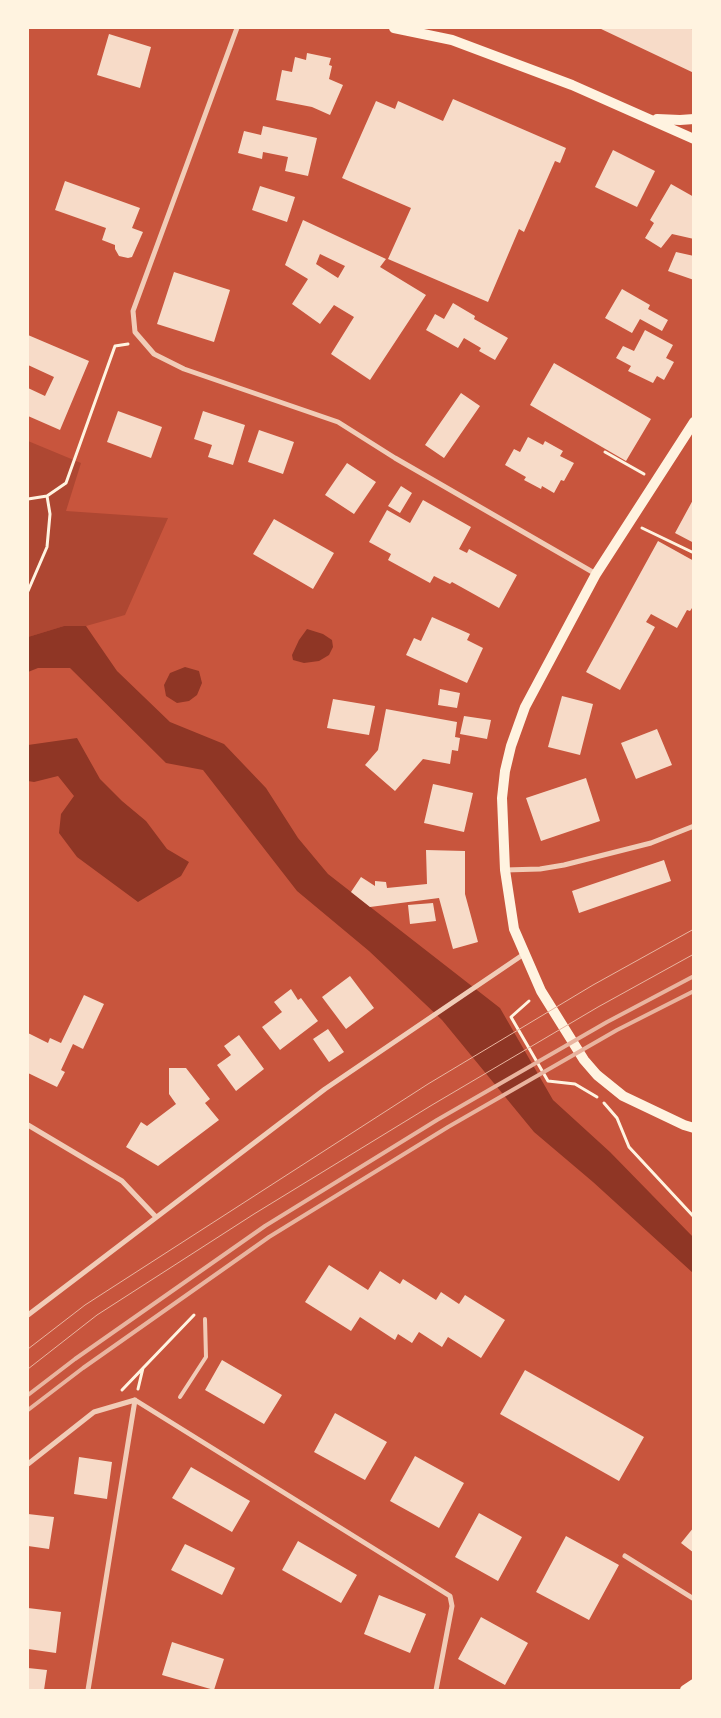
<!DOCTYPE html>
<html>
<head>
<meta charset="utf-8">
<style>
  body { margin:0 }
  #map { position:relative; width:721px; height:1718px; overflow:hidden; background:#c8553d; font-family:"DM Sans",sans-serif }
  canvas { display:block }
  .frame { position:absolute; inset:0; border:29px solid #fff3e0; pointer-events:none }
</style>
</head>
<body>
<div id="map">
<canvas width="721" height="1718"></canvas>
<div class="frame"></div>
</div>
<script>
const ctx = document.querySelector('canvas').getContext('2d');
ctx.lineJoin = 'round';
function fill(path, color) {
  ctx.fillStyle = color;
  ctx.fill(path, 'evenodd');
}
function shape(rows) {
  const path = new Path2D();
  for (const r of rows) {
    path.moveTo(r[0], r[1]);
    for (let i = 2; i < r.length; i += 2) path.lineTo(r[i], r[i + 1]);
  }
  return path;
}
function strokePath(path, color, width, dash) {
  ctx.strokeStyle = color;
  ctx.lineWidth = width;
  ctx.lineCap = dash ? 'butt' : 'round';
  ctx.setLineDash(dash || []);
  ctx.stroke(path);
}
fill(shape([
  [28,441,81,463,66,511,168,518,125,615,86,626,64,626,28,637]
]), '#ae4732');
fill(shape([
  [64,626,86,626,117,671,170,722,224,744,266,788,298,838,328,874,500,1008,553,1100,610,1152,693,1237,693,1273,593,1182,534,1132,442,1020,369,951,297,891,203,770,166,763,70,668,38,668,28,672,28,637],
  [307,629,323,634,332,640,333,647,329,655,319,661,304,663,293,660,292,655,299,640],
  [185,667,199,671,202,683,197,695,189,701,177,703,166,696,164,685,170,673],
  [77,738,100,779,122,801,146,821,167,849,189,862,181,876,138,902,77,857,59,833,61,814,74,796,58,776,34,782,28,781,28,745]
]), '#8f3625');
fill(shape([
  [599,28,689,28,694,30,694,73],
  [109,34,151,47,140,88,97,75],
  [307,53,331,58,329,65,332,66,329,79,343,85,330,115,312,107,276,100,282,70,292,72,295,57,306,60],
  [453,99,566,148,560,163,555,161,524,232,519,229,488,302,388,259,411,208,342,178,376,101,395,109,398,101,443,121],
  [263,126,317,138,308,176,285,171,288,157,263,152,262,159,238,153,244,131,261,135],
  [613,150,655,171,637,207,595,187],
  [65,181,140,208,132,228,143,232,132,257,128,258,119,256,115,249,115,245,102,240,106,228,55,210],
  [671,184,694,197,694,239,672,234,661,248,645,238,654,223,650,220],
  [260,186,295,197,287,222,252,210],
  [303,220,386,259,380,267,426,295,370,380,331,354,354,317,334,305,320,324,292,304,308,279,285,265],
  [320,254,345,266,338,278,316,264],
  [676,252,694,256,694,280,668,271],
  [174,272,230,290,214,342,157,324],
  [622,289,650,305,648,309,668,320,662,331,640,319,632,333,605,318],
  [453,303,475,316,474,319,508,338,495,360,479,351,481,348,464,338,458,348,426,330,435,314,444,319],
  [645,330,673,345,666,358,674,362,664,380,657,376,653,383,628,371,631,366,616,358,623,346,634,351],
  [28,335,89,361,60,430,28,416,28,388,45,396,54,377,28,365],
  [554,363,651,419,626,461,530,405],
  [461,393,480,406,444,458,425,445],
  [118,411,162,427,151,458,107,442],
  [203,411,245,425,233,465,208,457,212,445,194,439],
  [259,430,294,442,283,474,248,462],
  [528,437,543,445,545,441,563,451,560,456,574,463,564,481,561,480,554,493,542,486,541,489,524,480,526,477,505,465,514,449,520,452],
  [347,463,376,482,354,514,325,495],
  [401,486,412,493,400,513,388,506],
  [694,498,694,543,675,533],
  [423,500,471,527,459,549,467,553,469,549,517,575,499,608,452,582,450,584,434,576,430,583,388,560,391,554,369,542,387,510,410,523],
  [274,519,334,553,313,589,253,554],
  [658,541,694,561,694,605,690,611,687,610,677,628,651,614,646,622,655,627,620,690,586,672],
  [432,617,470,634,467,640,483,648,467,683,406,655,414,638,421,641],
  [440,689,460,693,457,708,438,705],
  [562,696,593,704,580,755,548,747],
  [333,699,375,706,369,735,327,728],
  [386,709,457,722,455,737,460,738,458,751,452,750,450,764,423,759,395,791,365,765,378,750],
  [464,716,491,720,487,739,460,734],
  [657,729,672,765,636,779,621,743],
  [586,778,600,821,541,841,526,798],
  [433,784,473,793,464,832,424,823],
  [426,850,465,851,465,894,478,942,453,949,439,898,370,907,351,892,361,877,375,886,375,881,386,882,387,888,427,884],
  [664,860,671,881,579,913,572,891],
  [433,903,436,921,410,924,408,905],
  [350,976,374,1008,346,1029,322,997],
  [291,989,298,1000,301,998,318,1021,280,1050,262,1027,282,1012,274,1002],
  [84,995,104,1004,83,1049,73,1044,61,1070,65,1072,57,1087,28,1073,28,1033,48,1043,50,1038,61,1043],
  [328,1029,344,1052,329,1062,313,1039],
  [239,1035,264,1069,236,1091,217,1065,231,1055,224,1046],
  [169,1068,186,1068,210,1099,205,1103,219,1120,158,1166,126,1147,141,1122,147,1126,176,1104,169,1094],
  [329,1265,368,1290,380,1271,400,1284,403,1279,436,1300,441,1292,459,1304,465,1295,505,1320,481,1358,448,1337,442,1347,419,1332,412,1343,398,1334,395,1340,360,1317,351,1331,305,1302],
  [222,1360,282,1395,264,1424,205,1390],
  [525,1370,644,1437,619,1481,500,1414],
  [335,1413,387,1442,365,1480,314,1452],
  [415,1456,464,1483,439,1528,390,1501],
  [79,1457,112,1462,107,1499,74,1494],
  [191,1467,250,1501,232,1532,172,1498],
  [479,1513,522,1537,498,1581,455,1557],
  [28,1514,54,1517,49,1549,28,1546],
  [694,1527,694,1553,681,1543],
  [566,1536,619,1565,589,1620,536,1592],
  [298,1541,357,1575,341,1603,282,1570],
  [185,1544,235,1568,222,1595,171,1570],
  [379,1595,426,1614,410,1653,364,1634],
  [28,1608,61,1612,56,1653,28,1649],
  [481,1617,528,1643,505,1685,458,1659],
  [172,1642,224,1659,214,1690,162,1675],
  [28,1668,47,1670,44,1690,28,1690]
]), '#f7dbc8');
strokePath(shape([
  [605,452,644,474],
  [28,499,47,496,66,483,115,346,128,344],
  [642,528,694,553],
  [28,591,47,547,50,514,47,496],
  [529,1001,511,1017,548,1081,575,1084,597,1097],
  [604,1103,617,1118,629,1147,694,1217],
  [138,1389,143,1368],
  [122,1390,194,1315]
]), '#fff3e0', 3);
strokePath(shape([
  [180,1397,206,1357,205,1319]
]), '#f1ccb7', 4);
strokePath(shape([
  [237,28,133,311,135,332,154,354,184,369,338,422,395,458,596,574],
  [505,870,540,869,564,865,651,843,694,826],
  [28,1125,122,1181,156,1217],
  [28,1315,325,1089,524,954],
  [135,1400,450,1596,452,1606,436,1690],
  [28,1464,94,1412,135,1400],
  [625,1556,694,1599],
  [88,1690,135,1400]
]), '#f1ccb7', 5);
strokePath(shape([
  [394,28,452,40,572,85,694,139],
  [657,119,680,120,694,119],
  [694,422,596,574,525,707,511,746,505,771,502,798,505,870,514,929,541,991,584,1060,597,1075,623,1096,684,1125,694,1128],
  [685,1690,694,1684]
]), '#fff3e0', 10);
strokePath(shape([
  [28,1349,85,1305,428,1084,593,985,694,929],
  [28,1369,97,1315,254,1214,432,1105,598,1007,694,954]
]), '#e9b49f', 1);
strokePath(shape([
  [28,1395,75,1359,265,1226,437,1120,607,1022,694,976],
  [28,1410,83,1368,269,1237,448,1127,617,1030,694,991]
]), '#e9b49f', 4);
</script>
</body>
</html>
